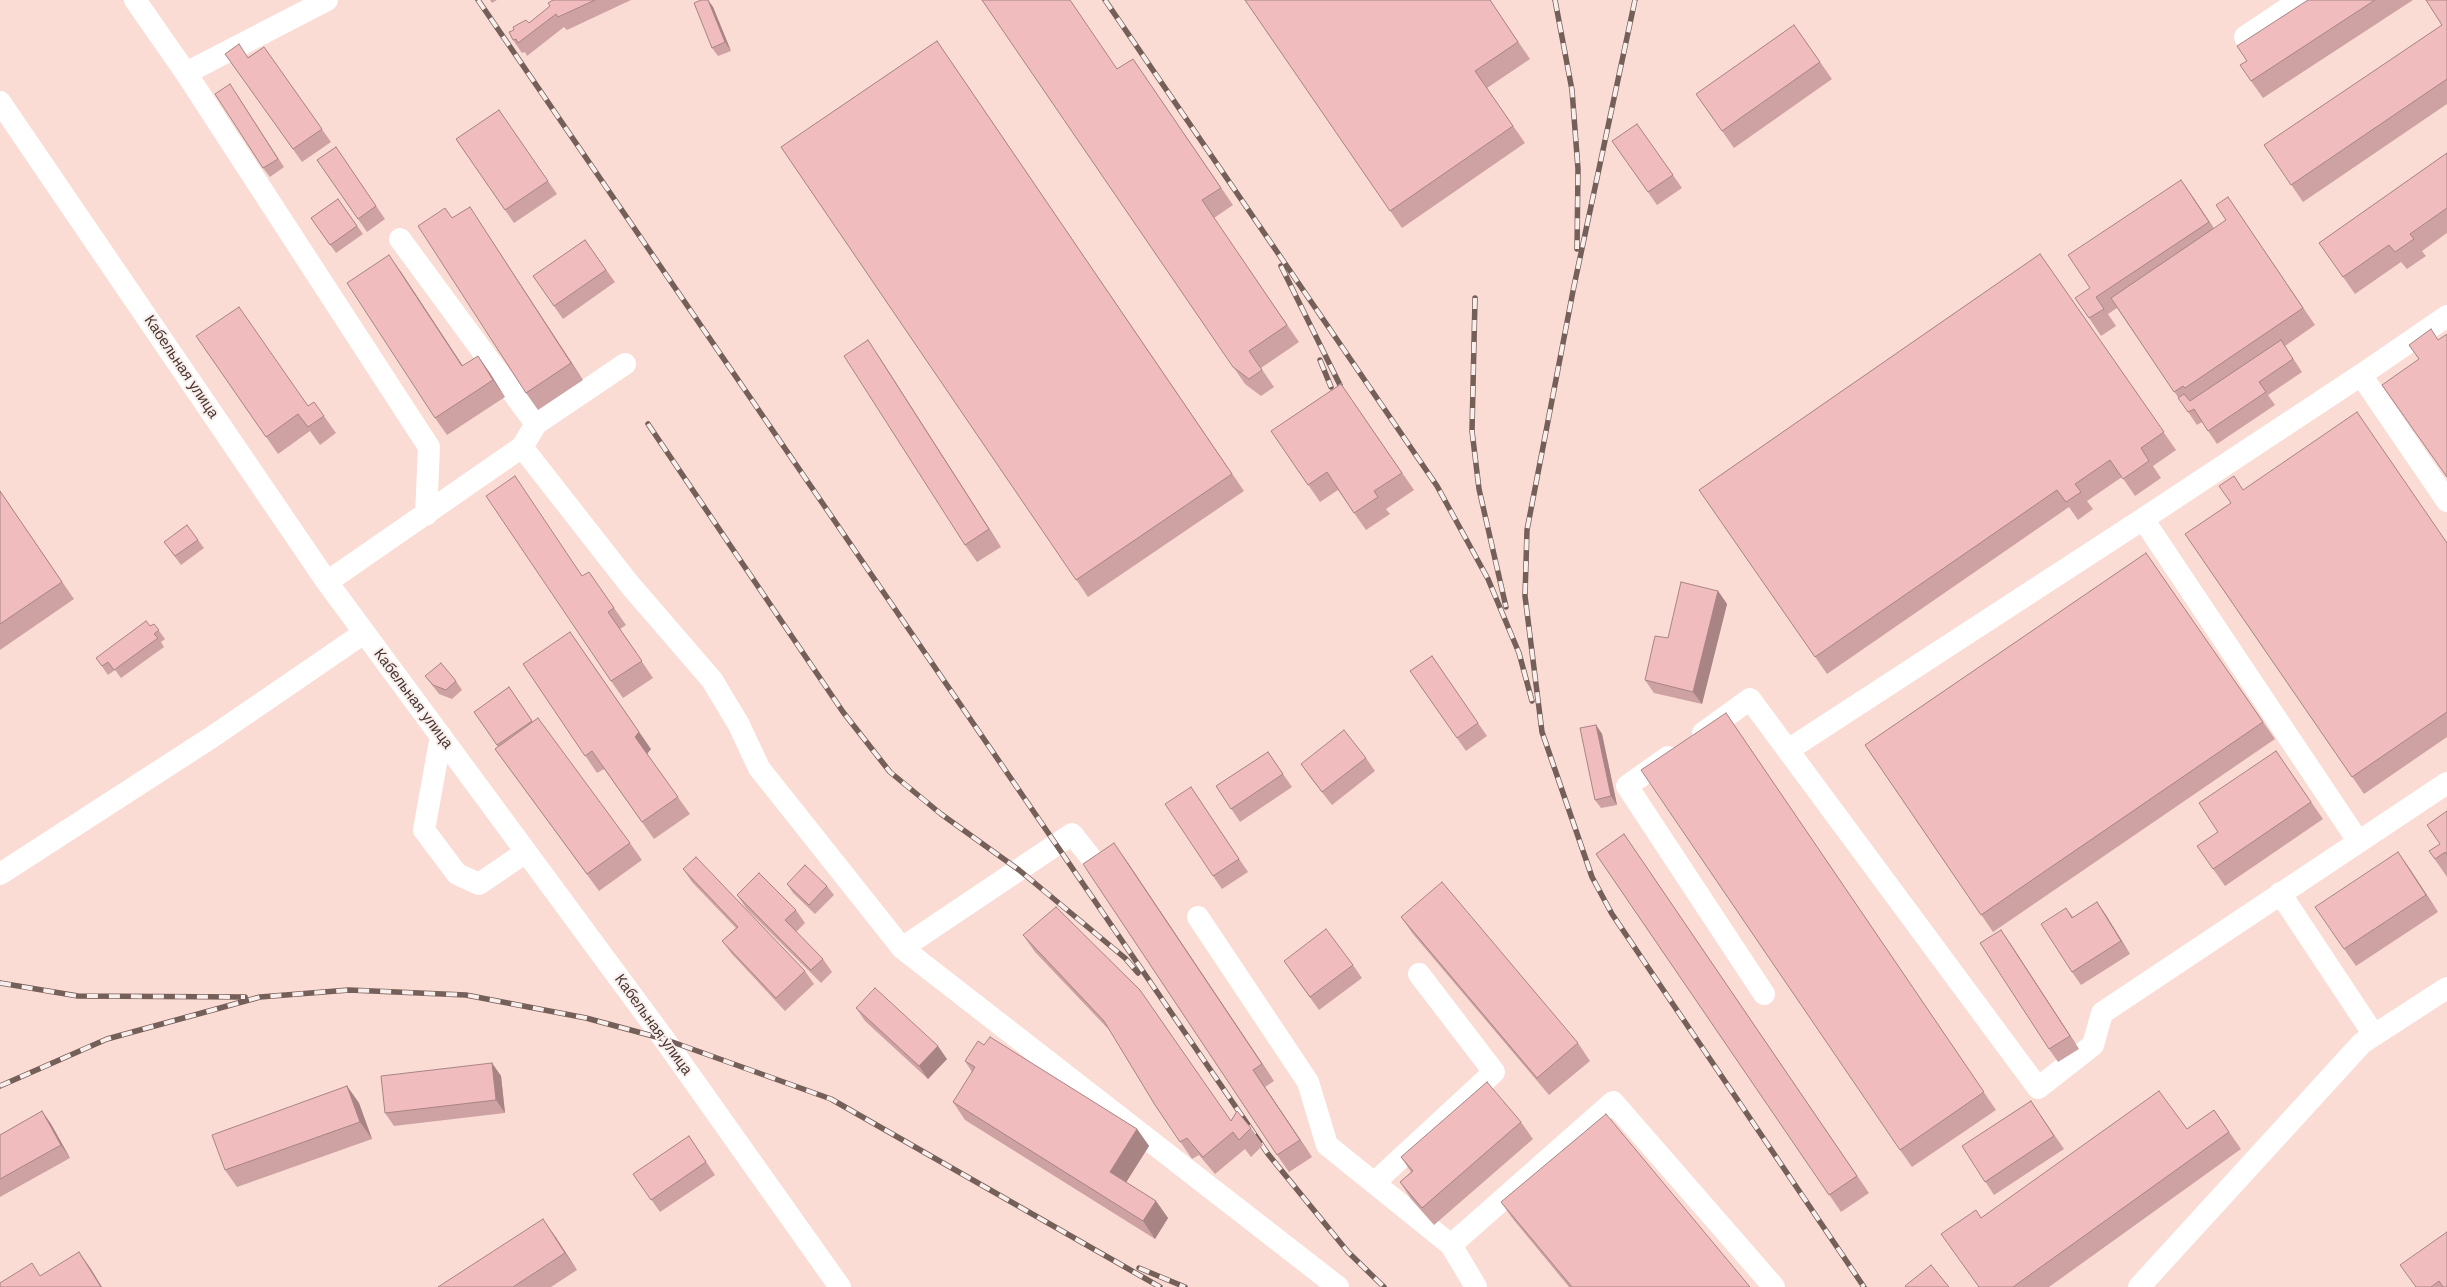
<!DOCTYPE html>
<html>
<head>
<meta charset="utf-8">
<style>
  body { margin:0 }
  canvas { display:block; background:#fadcd4 }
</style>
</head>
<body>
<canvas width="2447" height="1287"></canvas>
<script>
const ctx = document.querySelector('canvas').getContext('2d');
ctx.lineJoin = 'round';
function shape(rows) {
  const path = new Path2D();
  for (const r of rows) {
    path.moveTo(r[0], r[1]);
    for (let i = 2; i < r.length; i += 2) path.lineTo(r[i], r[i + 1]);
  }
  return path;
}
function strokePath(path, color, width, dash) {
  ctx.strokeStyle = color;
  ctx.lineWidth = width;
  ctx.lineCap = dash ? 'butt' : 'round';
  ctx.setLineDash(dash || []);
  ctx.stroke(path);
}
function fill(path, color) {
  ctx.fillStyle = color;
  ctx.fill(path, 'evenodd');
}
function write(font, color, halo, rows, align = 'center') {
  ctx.font = font + ' Helvetica,sans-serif';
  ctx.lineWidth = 4;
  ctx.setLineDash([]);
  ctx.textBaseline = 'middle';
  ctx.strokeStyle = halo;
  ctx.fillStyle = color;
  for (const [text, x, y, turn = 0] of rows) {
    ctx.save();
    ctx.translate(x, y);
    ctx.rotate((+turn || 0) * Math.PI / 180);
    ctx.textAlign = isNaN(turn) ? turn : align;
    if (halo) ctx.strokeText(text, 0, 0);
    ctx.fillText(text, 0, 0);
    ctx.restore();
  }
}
strokePath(shape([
  [135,0,186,73,327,0],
  [2245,37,2300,0],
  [186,73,429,447,426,515],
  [0,102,327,582,664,1039,840,1287],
  [400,239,536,424],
  [2447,316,2361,375,2447,501],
  [522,447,630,585,712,680,739,725,759,768,902,948,1338,1287],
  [2143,519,2361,375],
  [327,582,522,447,536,424,625,364],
  [1703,733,1750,699,2038,1088,2093,1045,2102,1013,2447,783],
  [441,736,424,830,457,874,479,884,526,852],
  [1788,750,2143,519,2358,841],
  [1668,757,1627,786,1764,994],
  [0,874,212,737,364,633],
  [2280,893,2374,1035],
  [1198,917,1308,1082,1327,1145,1451,1245],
  [902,948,1072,834,1096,864],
  [1374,1183,1494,1072,1419,974],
  [1476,1287,1451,1245,1613,1102,1774,1287],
  [2139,1287,2362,1043,2447,988]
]), '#fff', 22);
const rail = shape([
  [478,0,1268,1154,1348,1252,1384,1287],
  [1105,0,1437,486,1488,579,1519,653,1532,701],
  [1555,0,1572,90,1578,169,1577,249],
  [1635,0,1574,286,1527,530,1525,596,1542,732,1592,877,1612,914,1864,1287],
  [1281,266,1340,385],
  [1475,298,1472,431,1479,489,1506,607],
  [1320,360,1331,387],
  [648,424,843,712,890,772,941,814,1019,870,1125,958,1138,973],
  [0,983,78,996,245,997],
  [0,1086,107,1039,260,997,349,990,466,995,586,1018,664,1039,831,1099,1160,1287],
  [1139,1268,1185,1287]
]);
strokePath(rail, '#755f59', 5.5);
strokePath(rail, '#f8eeec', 4, [11]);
fill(shape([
  [490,0,497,0,492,3],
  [553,0,631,0,567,30,564,27,527,56,525,52,522,53,513,40,529,23,550,6],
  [701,0,708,0,713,7,731,51,718,56,712,48],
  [982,0,1117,69,1133,59,1233,205,1214,218,1299,342,1261,368,1274,387,1261,396,1245,384],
  [1245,0,1490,0,1530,59,1487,88,1525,143,1402,228],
  [2308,0,2413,0,2263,98,2251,81,2247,61],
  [2447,0,2447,104,2303,202,2264,145,2442,25],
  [1794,25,1832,79,1734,148,1696,94],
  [937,41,1244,491,1088,597,781,147],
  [264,47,331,142,302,162,234,66],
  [236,93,284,167,270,177,263,168],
  [499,110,557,194,514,223,456,139],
  [1637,124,1682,188,1657,205,1612,141],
  [336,147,385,219,367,232,317,160],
  [2447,153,2447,233,2422,251,2426,256,2407,269,2401,262,2355,294,2319,243],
  [2193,197,2214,229,2226,220,2228,197,2315,325,2285,346,2302,372,2268,395,2275,405,2217,444,2202,422,2197,425,2117,308,2108,314,2116,326,2101,336,2089,318,2090,288],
  [338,199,363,234,336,253,311,218],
  [470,207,481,224,583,380,538,410,526,393,453,218],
  [585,240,615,282,563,319,533,276],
  [2040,254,2176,450,2153,466,2161,478,2135,496,2122,477,2087,501,2093,509,2078,520,2069,507,1827,674,1699,490],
  [401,272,463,366,478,356,505,397,447,435,435,418],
  [196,336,308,406,314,402,336,433,320,445,310,431,278,454],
  [880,358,1001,547,977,562,965,545],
  [1341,384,1414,490,1386,509,1390,514,1366,530,1338,490,1320,502,1271,431],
  [2243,490,2447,543,2447,737,2364,794,2185,534,2231,503],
  [0,491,74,599,0,650],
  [187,525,204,548,181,565,164,542],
  [2146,553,2275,739,1993,932,1865,745],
  [589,572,626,625,620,629,653,678,623,698,611,681,583,576],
  [1718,591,1727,604,1702,704,1654,693,1645,680,1668,638],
  [154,624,165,639,161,642,164,647,121,678,115,670,108,675,96,658],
  [1432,656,1487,736,1466,751,1410,671],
  [523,664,651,749,647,754,690,814,654,839,604,769,597,773],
  [425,676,456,681,462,690,452,699,439,694],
  [509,687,533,722,630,843,642,860,599,891,495,749,498,747,474,712],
  [1726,713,1996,1110,1912,1167,1900,1150],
  [1596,725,1602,734,1617,805,1601,808,1595,800],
  [2276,751,2323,819,2225,886,2197,846,2218,832],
  [1268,752,1292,787,1240,822,1216,786],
  [1366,758,1375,771,1332,805,1310,777,1301,764],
  [1191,787,1248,872,1222,889,1213,876],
  [2447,811,2447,877,2429,851,2440,844],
  [1624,834,1869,1193,1841,1212,1596,854],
  [2398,852,2438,912,2356,966,2344,949],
  [1126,860,1274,1081,1265,1087,1312,1157,1289,1172,1277,1155],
  [683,869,805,971,814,984,785,1011,732,954,722,941,736,928,692,882],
  [787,884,827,886,834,895,815,914,793,893],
  [737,895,796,910,805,923,796,932,823,959,832,972,821,983,746,908],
  [2097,902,2130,954,2081,985,2072,972,2066,908,2073,917],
  [1401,917,1578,1043,1590,1061,1549,1095,1413,934],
  [1023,935,1231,1121,1251,1128,1263,1145,1251,1157,1245,1149,1215,1174,1199,1155,1192,1159,1155,1105,1112,1033,1035,952],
  [2010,943,2079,1049,2058,1062,2049,1049],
  [1353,965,1362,978,1319,1010,1293,974],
  [856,1008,947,1059,928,1079,865,1021],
  [965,1061,1137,1129,1149,1146,1126,1182,1156,1201,1168,1218,1155,1239,965,1120,953,1102,972,1072],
  [492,1063,501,1076,505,1113,394,1126,385,1113],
  [347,1086,359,1103,372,1139,237,1187,225,1170],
  [2031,1101,2064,1149,1994,1195,1962,1146],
  [2214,1110,2241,1149,2049,1287,1978,1287,1981,1218,2187,1129],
  [42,1111,51,1124,70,1158,0,1197,0,1135],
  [1521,1122,1533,1139,1434,1225,1411,1199,1400,1182,1411,1172,1401,1157],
  [689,1136,715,1175,660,1212,633,1174],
  [1501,1202,1750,1287,1569,1287,1513,1219],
  [2447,1232,2447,1287,2416,1287],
  [555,1236,577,1270,551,1287,438,1287]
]), '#cea2a3');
fill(shape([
  [708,0,713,7,731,51,725,42],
  [2181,180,2193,197,2221,239,2209,222],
  [470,207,481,224,583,380,571,363],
  [389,255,401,272,474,383,462,366],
  [868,340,880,358,1001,547,989,529],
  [478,356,490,373,505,397,493,380],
  [1718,591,1727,604,1702,704,1693,692],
  [570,632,651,749,647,754,635,737],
  [1596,725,1602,734,1617,805,1611,796],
  [1114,843,1126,860,1274,1081,1262,1064],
  [2398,852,2410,869,2438,912,2426,895],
  [2097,902,2106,915,2130,954,2121,941],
  [2001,930,2010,943,2079,1049,2070,1036],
  [938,1046,947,1059,928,1079,919,1066],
  [492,1063,501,1076,505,1113,496,1100],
  [1253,1070,1265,1087,1312,1157,1300,1140],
  [347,1086,359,1103,372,1139,360,1122],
  [42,1111,51,1124,70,1158,61,1145],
  [1137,1129,1149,1146,1122,1189,1110,1172],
  [1156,1201,1168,1218,1155,1239,1143,1221],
  [543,1219,555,1236,577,1270,565,1253],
  [79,1252,91,1269,102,1287,101,1287]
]), '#a88485');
const building = shape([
  [553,0,595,0,558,17,556,14,518,43,516,39,513,40,509,32,514,30,513,27,526,20,529,23,550,6,548,3,553,0],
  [701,0,708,0,725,42,712,48,694,3,701,0],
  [982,0,1070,0,1117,69,1133,59,1221,188,1202,200,1287,325,1249,351,1262,370,1249,379,1233,367,982,0],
  [1245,0,1490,0,1518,42,1475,71,1513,126,1390,211,1245,0],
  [2308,0,2375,0,2251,81,2240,65,2247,61,2237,46,2308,0],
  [2426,0,2447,0,2447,79,2291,185,2264,145,2442,25,2426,0],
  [1794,25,1820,62,1722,131,1696,94,1794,25],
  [937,41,1232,474,1076,580,781,147,937,41],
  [239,44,248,58,264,47,322,129,293,149,225,54,239,44],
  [230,84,278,159,263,168,215,94,230,84],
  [499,110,548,181,505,210,456,139,499,110],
  [1637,124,1673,175,1648,192,1612,141,1637,124],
  [336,147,376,206,358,219,317,160,336,147],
  [2447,153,2447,208,2410,234,2414,239,2395,252,2389,245,2343,277,2319,243,2447,153],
  [2181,180,2209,222,2096,297,2104,309,2089,318,2075,298,2090,288,2068,255,2181,180],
  [2228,197,2303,308,2185,388,2183,386,2174,392,2111,298,2226,220,2216,205,2228,197],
  [338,199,357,226,330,245,311,218,338,199],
  [470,207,571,363,526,393,418,226,445,208,452,218,470,207],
  [585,240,606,270,554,306,533,276,585,240],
  [2040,254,2164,432,2141,448,2149,461,2123,479,2110,460,2075,484,2081,492,2066,502,2057,490,1815,657,1699,490,2040,254],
  [389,255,462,366,478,356,493,380,435,418,347,283,389,255],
  [239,307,308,406,314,402,324,416,308,427,298,414,266,437,196,336,239,307],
  [2431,329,2438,340,2447,334,2447,477,2382,385,2419,359,2409,345,2431,329],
  [868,340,989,529,965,545,844,356,868,340],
  [2281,340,2293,359,2259,382,2266,392,2208,431,2194,409,2188,412,2178,398,2184,394,2190,401,2281,340],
  [1341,384,1402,473,1374,491,1378,497,1354,513,1327,472,1308,485,1271,431,1341,384],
  [2357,412,2447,543,2447,712,2352,777,2185,534,2231,503,2219,486,2234,476,2243,490,2357,412],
  [515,476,582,576,589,572,614,608,608,612,642,661,611,681,486,496,515,476],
  [0,491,62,582,0,624,0,491],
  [187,525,198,540,175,556,164,542,187,525],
  [2146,553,2263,722,1981,915,1865,745,2146,553],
  [1681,582,1718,591,1693,692,1645,680,1655,636,1668,638,1681,582],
  [146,621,150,626,154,624,159,630,154,634,158,638,114,670,108,662,102,666,96,658,146,621],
  [570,632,639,732,635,737,678,797,642,822,592,751,585,756,523,664,570,632],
  [1432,656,1478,723,1457,738,1410,671,1432,656],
  [441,663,456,681,446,690,433,685,425,676,441,663],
  [509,687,532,721,497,745,474,712,509,687],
  [1726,713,1984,1092,1900,1150,1641,770,1726,713],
  [538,718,630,843,587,874,495,749,538,718],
  [1596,725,1611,796,1595,800,1580,728,1596,725],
  [1344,730,1366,758,1322,792,1301,764,1344,730],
  [2276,751,2311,802,2213,869,2197,846,2218,832,2199,803,2276,751],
  [1268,752,1283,774,1231,809,1216,786,1268,752],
  [1191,787,1239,859,1213,876,1165,804,1191,787],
  [2447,811,2447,855,2445,852,2435,859,2429,851,2440,844,2427,825,2447,811],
  [1624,834,1857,1176,1829,1195,1596,854,1624,834],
  [1114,843,1262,1064,1253,1070,1300,1140,1277,1155,1083,864,1114,843],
  [2398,852,2426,895,2344,949,2315,907,2398,852],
  [696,857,805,971,776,998,722,941,738,927,683,869,696,857],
  [805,865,827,886,809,905,787,884,805,865],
  [759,873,796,910,785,920,823,959,811,970,737,895,759,873],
  [1442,882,1578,1043,1537,1078,1401,917,1442,882],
  [2097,902,2121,941,2072,972,2041,924,2066,908,2072,918,2097,902],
  [1056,907,1140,990,1231,1121,1237,1111,1251,1128,1239,1140,1233,1132,1203,1157,1187,1138,1180,1142,1155,1105,1104,1021,1023,935,1056,907],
  [1326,929,1353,965,1310,997,1284,961,1326,929],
  [2001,930,2070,1036,2049,1049,1980,943,2001,930],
  [875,988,938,1046,919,1066,856,1008,875,988],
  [990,1037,1137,1129,1110,1172,1156,1201,1143,1221,953,1102,975,1067,965,1061,978,1041,984,1045,990,1037],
  [492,1063,496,1100,385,1113,381,1076,492,1063],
  [1487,1082,1521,1122,1422,1208,1400,1182,1413,1171,1401,1157,1487,1082],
  [347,1086,360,1122,225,1170,212,1135,347,1086],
  [2159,1091,2187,1129,2214,1110,2229,1132,2013,1287,1979,1287,1941,1234,1976,1210,1981,1218,2159,1091],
  [2031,1101,2054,1136,1985,1182,1962,1146,2031,1101],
  [42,1111,61,1145,0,1179,0,1135,42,1111],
  [1606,1114,1750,1287,1572,1287,1501,1202,1606,1114],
  [689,1136,706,1162,651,1200,633,1174,689,1136],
  [543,1219,565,1253,513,1287,438,1287,543,1219],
  [2447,1232,2447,1287,2443,1287,2439,1281,2431,1287,2416,1287,2400,1265,2447,1232],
  [79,1252,101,1287,0,1287,0,1283,32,1263,40,1276,79,1252],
  [1931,1265,1949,1287,1906,1287,1905,1286,1931,1265]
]);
fill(building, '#f0bcbe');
strokePath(building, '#a88485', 1);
write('15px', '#483530', '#f8eeec', [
  ["Кабельная улица",181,367,56],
  ["Кабельная улица",413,699,53],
  ["Кабельная улица",653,1025,54]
]);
</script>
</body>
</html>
